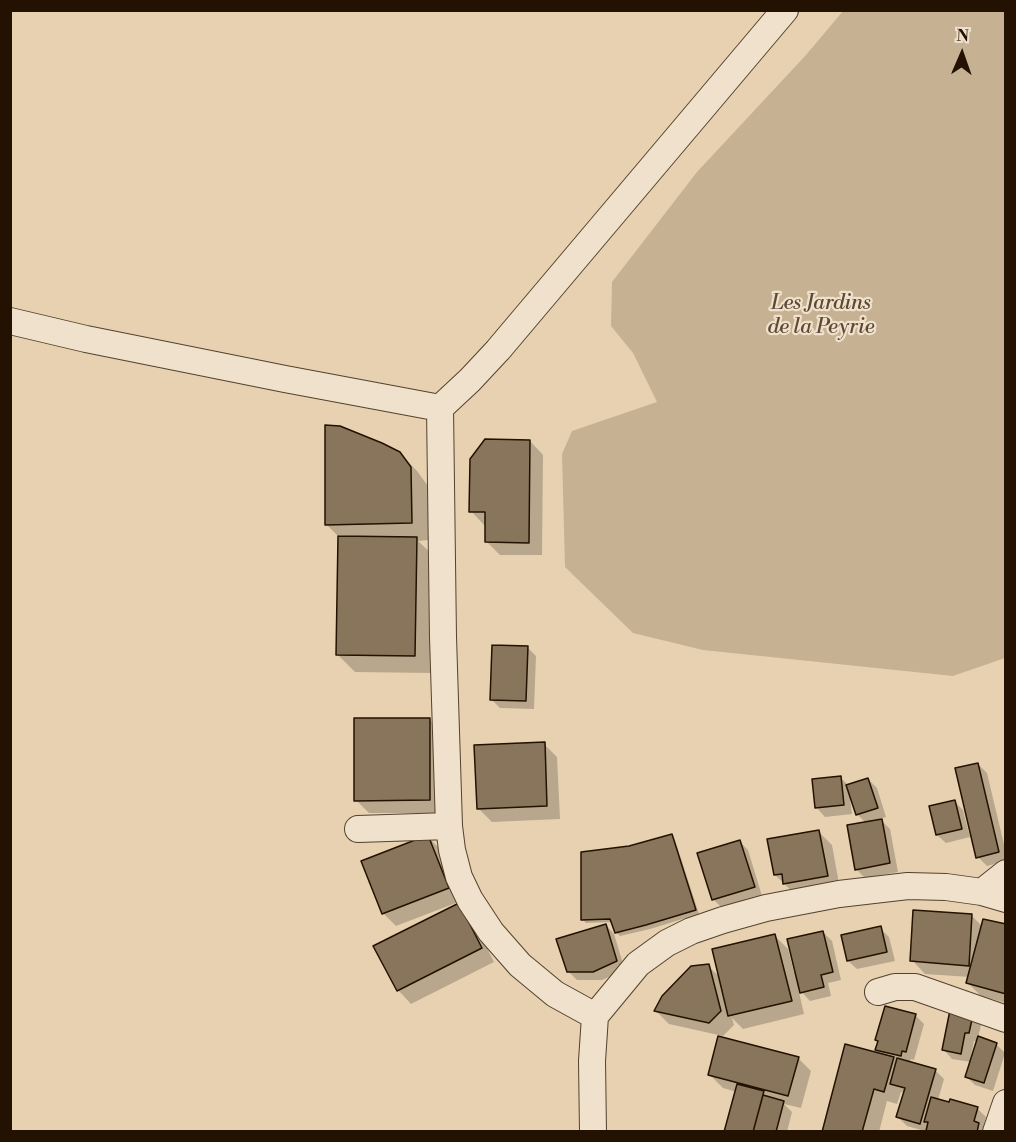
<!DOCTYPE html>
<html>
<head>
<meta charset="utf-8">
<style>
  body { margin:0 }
  #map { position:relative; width:1016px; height:1142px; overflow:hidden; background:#e7d1b0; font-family:"Libre Bodoni",serif }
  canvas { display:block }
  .frame { position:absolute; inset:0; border:12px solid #231201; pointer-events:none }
  .north { position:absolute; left:932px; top:24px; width:60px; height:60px; -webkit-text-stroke:4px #efe1cc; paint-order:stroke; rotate:2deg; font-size:16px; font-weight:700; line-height:24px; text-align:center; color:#231201 }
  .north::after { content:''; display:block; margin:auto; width:21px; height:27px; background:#231201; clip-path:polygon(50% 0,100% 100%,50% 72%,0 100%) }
</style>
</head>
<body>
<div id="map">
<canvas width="1016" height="1142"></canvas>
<div class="frame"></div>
<div class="north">N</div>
</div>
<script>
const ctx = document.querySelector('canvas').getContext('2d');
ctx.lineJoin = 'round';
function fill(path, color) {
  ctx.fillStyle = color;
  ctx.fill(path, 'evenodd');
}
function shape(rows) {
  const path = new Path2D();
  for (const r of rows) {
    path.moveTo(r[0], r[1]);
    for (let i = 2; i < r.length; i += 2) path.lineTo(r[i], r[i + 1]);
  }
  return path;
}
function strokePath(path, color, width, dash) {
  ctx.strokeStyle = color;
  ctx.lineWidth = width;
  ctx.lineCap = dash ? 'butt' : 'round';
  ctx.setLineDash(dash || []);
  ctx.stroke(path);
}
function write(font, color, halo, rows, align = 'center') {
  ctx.font = font + ' "Libre Bodoni",serif';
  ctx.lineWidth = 4.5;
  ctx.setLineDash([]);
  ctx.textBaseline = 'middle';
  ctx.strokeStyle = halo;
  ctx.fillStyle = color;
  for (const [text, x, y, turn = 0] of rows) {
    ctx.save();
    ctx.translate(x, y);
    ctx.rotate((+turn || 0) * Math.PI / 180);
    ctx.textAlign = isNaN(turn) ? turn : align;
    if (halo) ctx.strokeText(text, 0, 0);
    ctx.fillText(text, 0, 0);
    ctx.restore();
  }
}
fill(shape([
  [843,11,1005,11,1005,658,953,676,703,650,633,633,565,567,562,454,572,431,657,402,633,353,611,326,612,282,697,172,806,55]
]), '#c6b192');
fill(shape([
  [530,441,543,455,542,555,500,555,487,542,487,525,484,525,471,511],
  [399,453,417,471,428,486,429,540,418,541,434,556,432,673,355,672,337,654,339,537,327,525],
  [527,647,536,656,534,709,500,708,492,700],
  [429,719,442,733,442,813,369,813,356,800],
  [544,744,557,757,560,819,492,822,478,808],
  [978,764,987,773,1006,853,1006,861,987,866,978,857],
  [840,777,849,786,868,779,877,788,886,817,880,819,890,829,898,872,865,878,856,869,866,823,857,814,850,798,852,814,825,817,817,808],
  [954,801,963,810,970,837,946,843,937,835],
  [818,831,832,845,840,889,798,897,775,875],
  [427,836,441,850,461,901,396,926,383,913],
  [671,836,675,840,699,914,650,929,620,936,616,932,613,922,586,923,582,919],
  [739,841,748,850,762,896,722,908,713,899],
  [459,905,472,918,494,962,411,1004,398,990],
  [972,916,983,927,1006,926,1006,1003,981,996,968,983,970,977,925,974,912,960],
  [606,925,614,934,625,970,602,980,577,980,568,971],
  [880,928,889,937,895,961,857,969,848,961],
  [823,932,832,941,841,980,828,983,831,996,810,1001,798,988,804,1014,743,1029,732,1018,734,1025,723,1036,669,1024,656,1011,708,966,720,977,775,936,788,949,794,972,797,971],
  [915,1015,924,1024,914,1060,911,1059,910,1063,935,1070,944,1079,938,1100,977,1108,986,1117,983,1128,986,1132,928,1132,907,1126,898,1117,905,1093,901,1092,897,1104,887,1101,879,1132,823,1132,883,1056,877,1050],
  [972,1016,981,1025,978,1038,996,1044,1005,1053,993,1091,975,1085,966,1076,971,1062,952,1059,944,1050],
  [974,1041,978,1041,972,1060,970,1060],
  [798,1058,811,1071,801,1108,784,1104,792,1112,787,1132,726,1132,737,1092,723,1088,710,1075]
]), '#0003');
const building = shape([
  [325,425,340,426,382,443,400,452,411,467,412,523,325,525,325,425],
  [485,439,530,440,529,543,485,542,485,512,469,512,470,459,485,439],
  [338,536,417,537,415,656,336,655,338,536],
  [492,645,528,646,526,701,490,700,492,645],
  [354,718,430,718,430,800,354,801,354,718],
  [545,742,547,806,477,809,474,745,545,742],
  [978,763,999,852,976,858,955,768,978,763],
  [841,776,844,805,815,808,812,779,841,776],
  [868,778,878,808,856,815,846,785,868,778],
  [955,800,962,829,936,835,929,806,955,800],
  [882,819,890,863,855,870,847,825,882,819],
  [819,830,828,876,783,884,782,874,774,875,767,839,819,830],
  [672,834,696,910,646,925,615,933,610,919,581,920,581,852,629,846,672,834],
  [428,835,449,888,382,914,361,861,428,835],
  [740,840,755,887,712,900,697,853,740,840],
  [459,903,482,948,397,991,373,946,459,903],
  [913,910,972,914,969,966,910,961,913,910],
  [983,919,1006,924,1006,994,966,983,983,919],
  [606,924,617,961,593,972,567,972,556,939,606,924],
  [881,926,887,952,847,961,841,935,881,926],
  [823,931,833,972,821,975,824,987,800,993,787,939,823,931],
  [775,934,792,1001,728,1016,712,949,775,934],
  [709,964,721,1011,709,1023,654,1011,662,996,691,966,709,964],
  [885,1006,916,1014,906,1052,902,1051,901,1056,875,1050,878,1041,875,1040,885,1006],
  [950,1010,973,1015,969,1033,965,1033,961,1054,942,1050,950,1010],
  [718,1036,799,1057,788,1096,708,1075,718,1036],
  [978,1036,997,1043,984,1083,965,1077,978,1036],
  [845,1044,894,1057,884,1092,874,1089,862,1132,822,1132,845,1044],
  [897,1058,936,1069,920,1124,896,1117,905,1088,890,1084,897,1058],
  [737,1084,764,1091,753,1132,724,1132,737,1084],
  [763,1095,784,1101,776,1132,753,1132,763,1095],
  [931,1097,949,1102,950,1099,978,1107,974,1121,979,1123,977,1132,926,1131,928,1122,924,1122,931,1097]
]);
fill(building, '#89755c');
strokePath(building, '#231201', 1.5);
const street = shape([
  [10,321,86,339,285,379,440,408],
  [358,829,449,826],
  [982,892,1006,873],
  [878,992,895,987,915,987,1006,1019],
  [595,1016,555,994,520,965,491,932,470,900,459,877,452,850,449,826,443,637,440,408,470,380,498,350,785,10],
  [595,1016,638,964,667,943,691,931,723,920,766,908,839,894,908,886,946,887,982,892,1006,899],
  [593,1132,592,1061,595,1016],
  [996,1132,1006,1103]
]);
strokePath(street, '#54422d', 28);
strokePath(street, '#efe1cc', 26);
write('italic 21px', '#5c4a34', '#efe1cc', [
  ["Les Jardins",821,304],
  ["de la Peyrie",821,328]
]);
</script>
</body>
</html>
